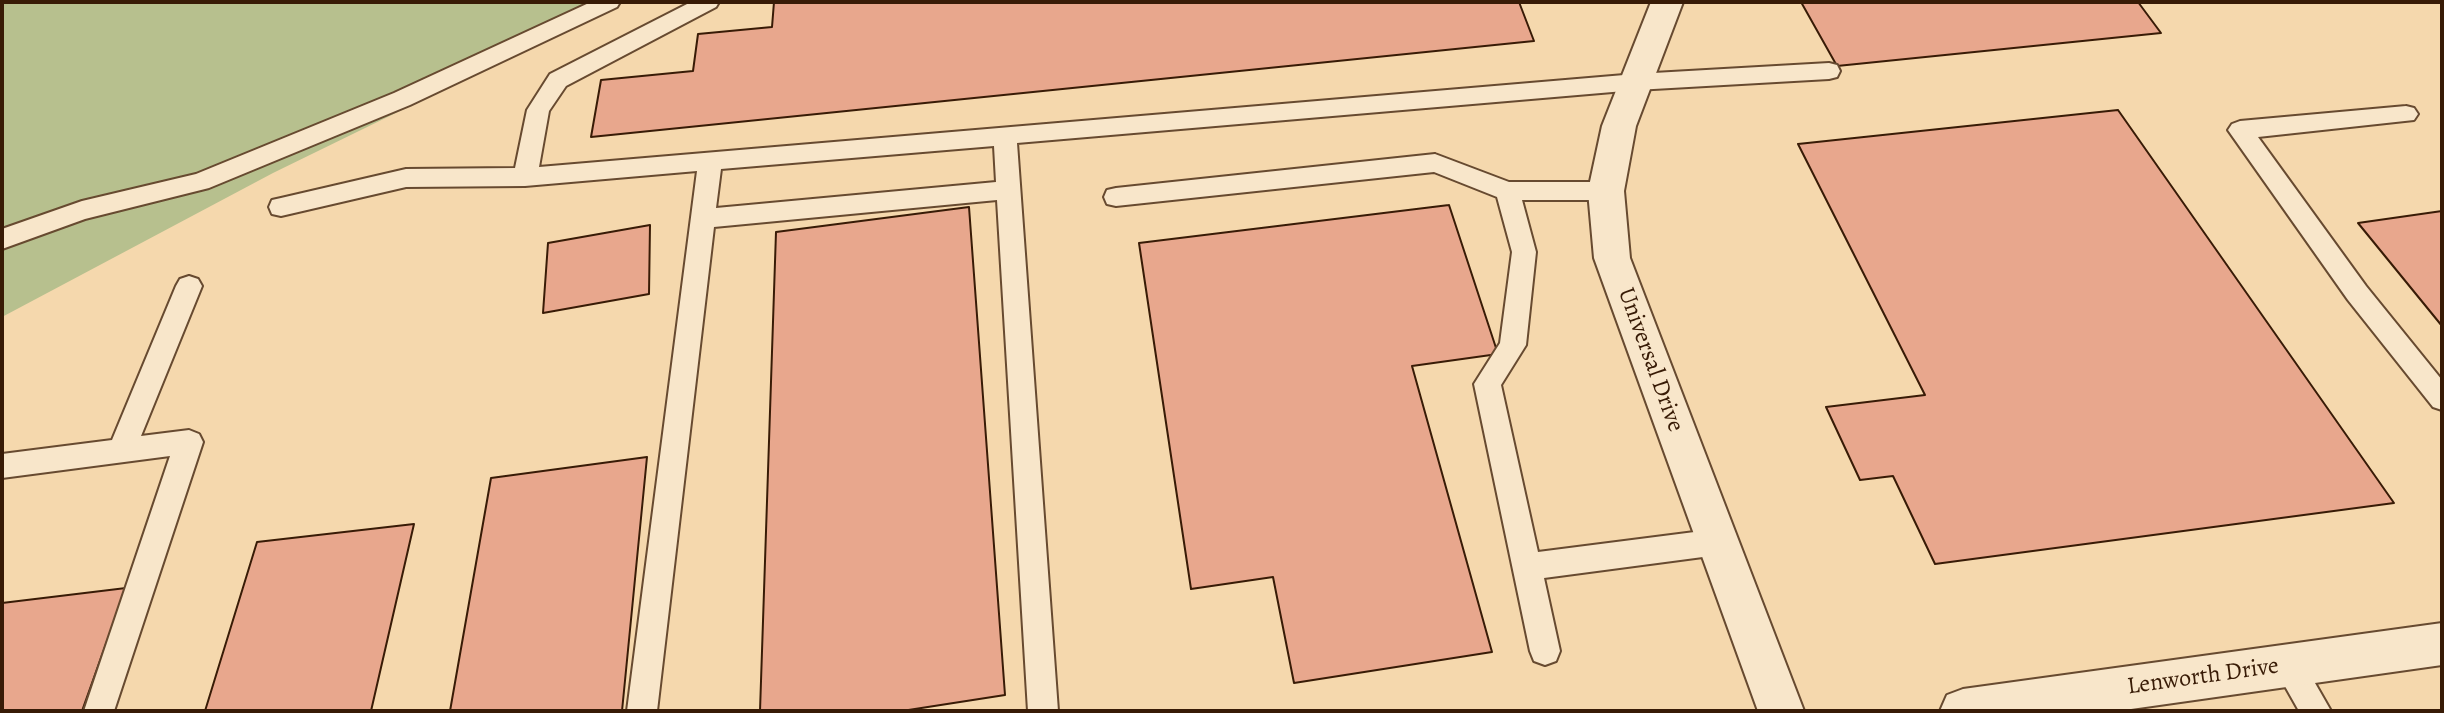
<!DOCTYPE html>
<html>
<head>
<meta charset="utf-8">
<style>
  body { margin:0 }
  #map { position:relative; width:2444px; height:713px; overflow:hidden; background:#f5d8ad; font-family:Alegreya,serif }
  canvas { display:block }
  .frame { position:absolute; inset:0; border:4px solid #381b06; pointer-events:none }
</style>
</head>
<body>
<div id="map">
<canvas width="2444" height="713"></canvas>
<div class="frame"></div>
</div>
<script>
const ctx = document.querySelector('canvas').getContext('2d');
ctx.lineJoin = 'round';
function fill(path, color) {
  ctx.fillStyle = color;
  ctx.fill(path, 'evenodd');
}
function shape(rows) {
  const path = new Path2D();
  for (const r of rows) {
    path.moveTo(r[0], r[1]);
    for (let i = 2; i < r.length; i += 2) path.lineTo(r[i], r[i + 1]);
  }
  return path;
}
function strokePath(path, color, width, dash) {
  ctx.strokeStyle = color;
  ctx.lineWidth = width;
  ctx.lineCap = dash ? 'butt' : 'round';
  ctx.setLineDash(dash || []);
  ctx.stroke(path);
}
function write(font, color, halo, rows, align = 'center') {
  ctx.font = font + ' Alegreya,serif';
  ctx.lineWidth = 5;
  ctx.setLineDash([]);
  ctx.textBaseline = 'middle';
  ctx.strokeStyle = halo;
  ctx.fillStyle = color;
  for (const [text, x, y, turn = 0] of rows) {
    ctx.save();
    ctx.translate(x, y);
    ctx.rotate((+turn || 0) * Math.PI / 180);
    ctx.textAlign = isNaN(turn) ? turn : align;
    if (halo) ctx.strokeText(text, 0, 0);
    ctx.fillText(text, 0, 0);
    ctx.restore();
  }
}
fill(shape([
  [2,2,623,2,273,173,2,317]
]), '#b7c08e');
const building = shape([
  [774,2,1519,2,1534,41,591,137,601,80,693,71,698,34,772,27,774,2],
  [1801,2,2138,2,2161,33,1837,66,1801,2],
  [2118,110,2394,503,1935,564,1893,476,1860,480,1826,407,1925,395,1798,144,2118,110],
  [1449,205,1498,354,1412,366,1492,652,1294,683,1273,577,1191,589,1139,243,1449,205],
  [969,207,1005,695,902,711,760,711,776,232,969,207],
  [2442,211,2442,326,2358,223,2442,211],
  [650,225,649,294,543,313,548,243,650,225],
  [647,457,622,711,450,711,491,478,647,457],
  [414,524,371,711,205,711,257,542,414,524],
  [126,588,82,711,2,711,2,603,126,588]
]);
fill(building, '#e8a78d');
strokePath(building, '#381b06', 2);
const lane = shape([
  [591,2,620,2,617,7,410,105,209,188,85,219,2,249,2,229,82,201,196,174,394,93,591,2],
  [691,2,719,2,716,7,566,86,549,111,539,167,1636,74,1829,63,1837,65,1840,71,1837,77,1829,79,1636,90,1017,143,1058,711,1028,711,997,200,714,227,657,711,627,711,697,171,525,186,406,187,281,216,272,214,269,207,272,200,281,198,406,169,515,168,527,110,550,74,691,2],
  [994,146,996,182,716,208,721,169,994,146],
  [2406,106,2414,108,2418,114,2414,120,2258,137,2366,286,2442,380,2442,410,2433,407,2348,300,2228,130,2232,124,2240,121,2406,106],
  [1435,154,1509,182,1606,182,1615,185,1618,191,1615,197,1606,200,1522,200,1536,252,1526,345,1501,385,1538,552,1718,529,1728,533,1732,542,1728,551,1718,555,1544,578,1560,651,1556,661,1545,665,1534,661,1530,651,1474,384,1500,343,1512,252,1497,197,1434,172,1116,206,1107,204,1104,197,1107,190,1116,188,1435,154],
  [189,276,198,279,202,286,141,436,189,430,199,434,203,442,114,711,84,711,170,456,2,478,2,454,112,440,176,286,180,279,189,276],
  [2288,650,2299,655,2331,711,2299,711,2273,665,2277,655,2288,650]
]);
const street = shape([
  [1651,2,1683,2,1636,126,1624,191,1630,258,1804,711,1758,711,1594,258,1588,191,1602,126,1651,2],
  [2442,623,2442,665,2117,711,1940,711,1947,695,1963,689,2442,623]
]);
strokePath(lane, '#674a30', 4);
strokePath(street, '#674a30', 4);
fill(lane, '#f8e6ca');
fill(street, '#f8e6ca');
write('24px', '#381b06', '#f8e6ca', [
  ["Universal Drive",1650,360,70],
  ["Lenworth Drive",2203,677,-8]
]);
</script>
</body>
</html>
